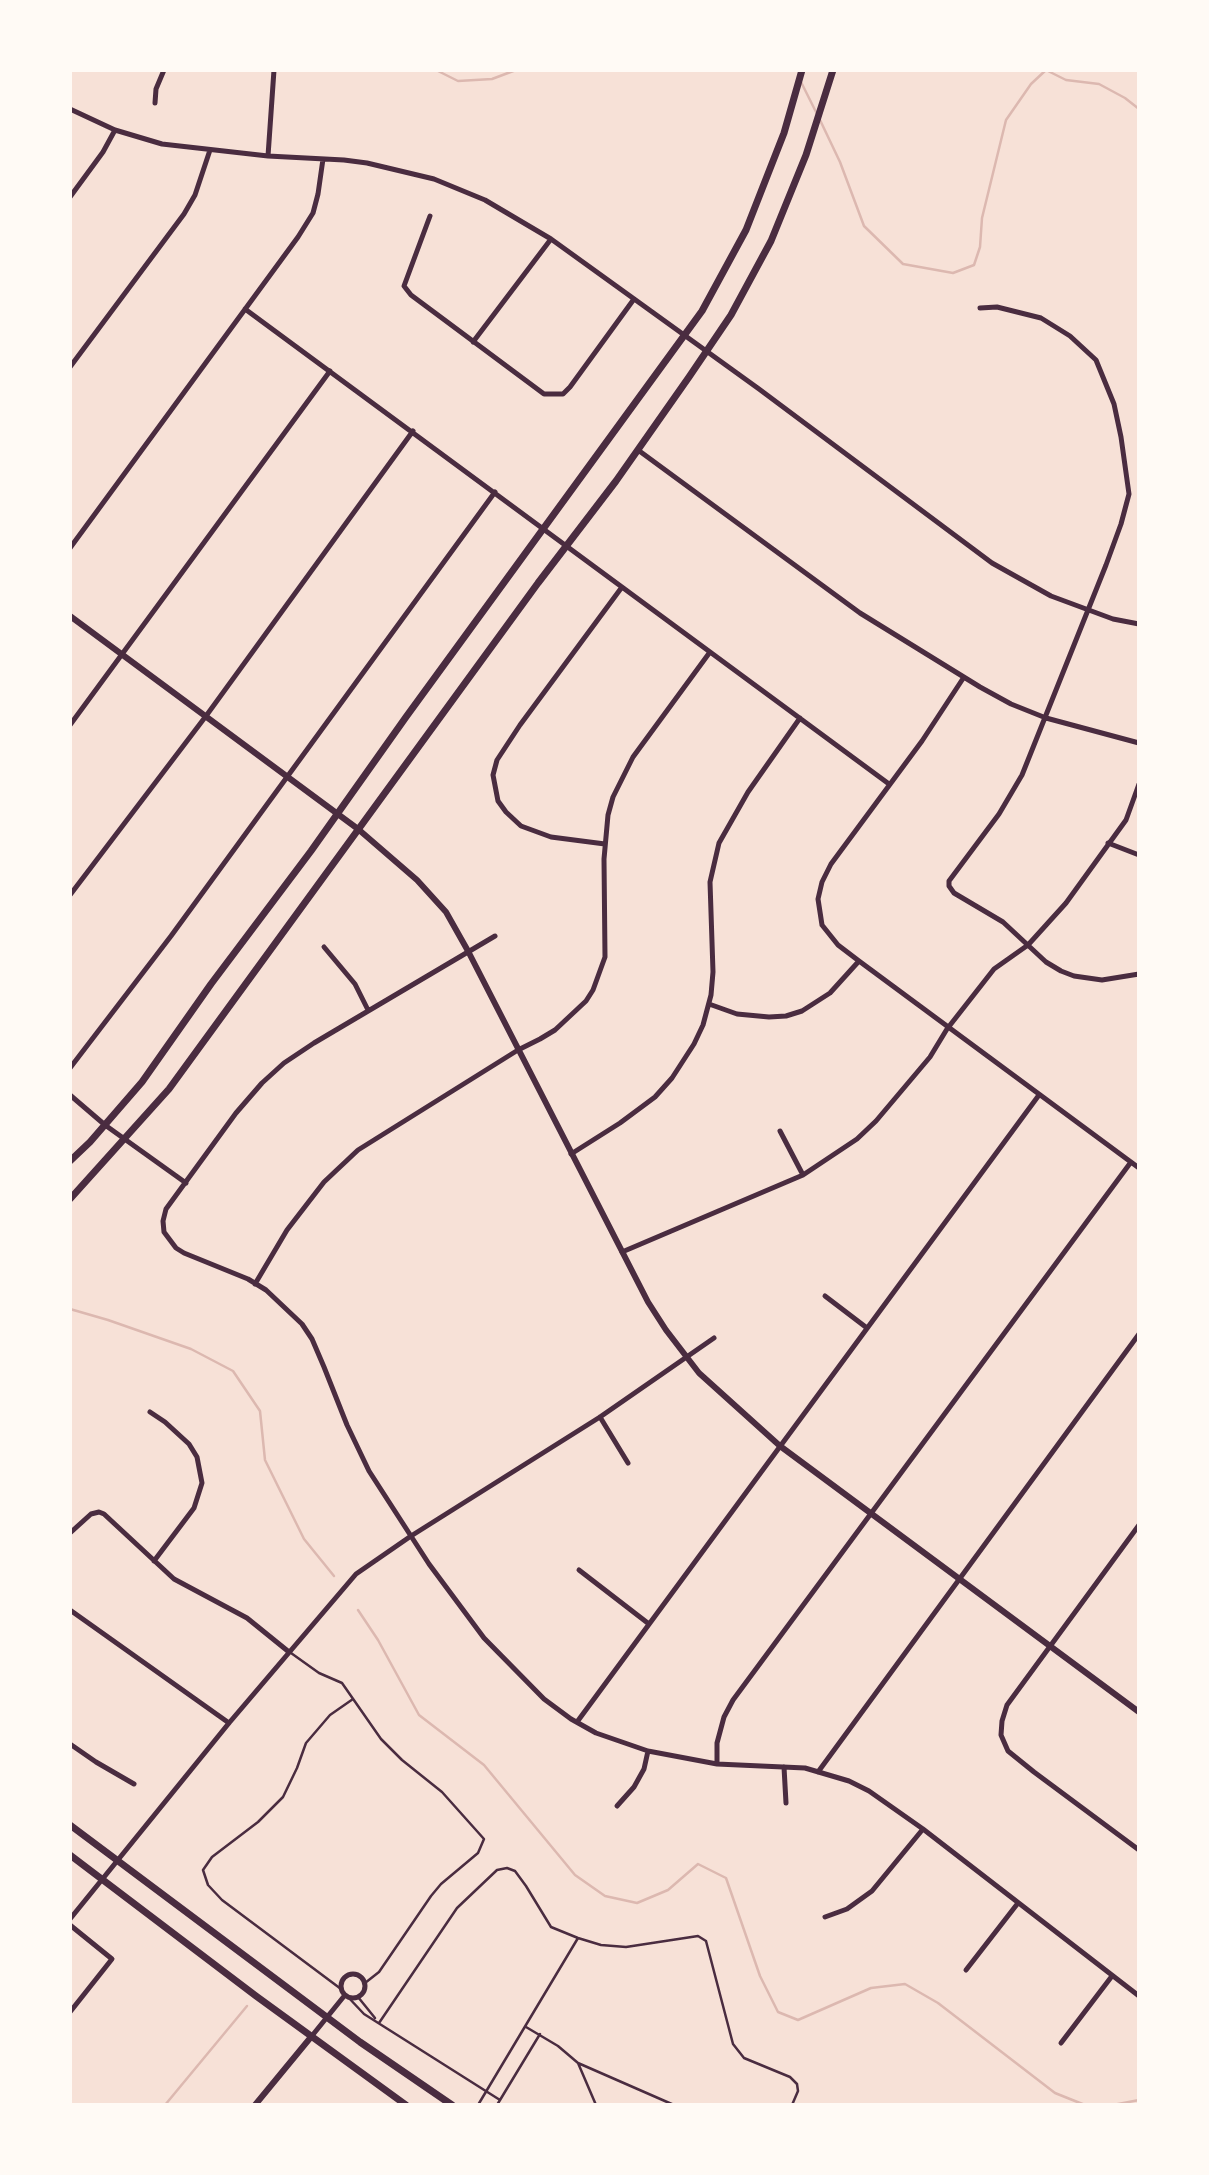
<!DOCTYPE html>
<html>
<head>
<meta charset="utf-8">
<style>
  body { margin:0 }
  #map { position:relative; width:1209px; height:2175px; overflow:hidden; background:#f7e1d7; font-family:Montserrat,sans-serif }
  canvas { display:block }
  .frame { position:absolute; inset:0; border:72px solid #fffaf5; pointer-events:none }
</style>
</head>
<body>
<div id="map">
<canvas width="1209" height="2175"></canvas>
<div class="frame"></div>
</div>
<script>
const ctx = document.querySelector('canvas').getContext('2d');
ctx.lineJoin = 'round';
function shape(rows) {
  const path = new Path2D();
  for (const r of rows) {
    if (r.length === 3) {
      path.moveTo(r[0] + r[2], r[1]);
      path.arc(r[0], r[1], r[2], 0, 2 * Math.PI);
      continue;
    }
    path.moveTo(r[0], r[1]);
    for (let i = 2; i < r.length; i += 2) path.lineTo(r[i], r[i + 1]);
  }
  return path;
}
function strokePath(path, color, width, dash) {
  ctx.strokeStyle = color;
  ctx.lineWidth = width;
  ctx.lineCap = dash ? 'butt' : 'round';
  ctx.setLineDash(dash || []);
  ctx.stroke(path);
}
strokePath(shape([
  [436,70,458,81,492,79,516,70],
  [1046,70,1066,80,1099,84,1125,98,1139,109],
  [801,82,817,114],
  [820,120,840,162,864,226,903,264,953,273,974,265,980,247,982,218,1006,120,1031,84,1046,70],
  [70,1309,108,1320,191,1349,233,1371,260,1411,265,1460,304,1539,334,1576],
  [358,1610,378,1640,419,1715,484,1765,575,1875,605,1896,637,1903,668,1890,698,1864,726,1878,760,1976,778,2012,798,2020,871,1988,905,1984,938,2003,1055,2093,1085,2105],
  [165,2105,247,2006],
  [1113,2105,1139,2100]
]), '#dcb8b0', 2.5);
strokePath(shape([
  [291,1653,319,1673,342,1683,381,1739,402,1760,442,1792,484,1839,478,1853,441,1884,431,1896,379,1972,365,1983],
  [341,1989,222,1900,208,1885,203,1870,212,1857,258,1822,283,1797,297,1768,306,1743,330,1715,353,1699],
  [347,1996,364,2014,500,2100],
  [358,1997,375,2018],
  [379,2023,457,1908,497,1870,507,1868,515,1871,526,1886,551,1927,578,1938,601,1945,626,1947,698,1936,706,1941,733,2044,744,2058,790,2077,797,2084,798,2091,792,2105],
  [526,2027,558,2046,578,2063,674,2105],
  [578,2063,596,2105],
  [478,2105,578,1938],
  [497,2105,540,2034]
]), '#4a2c40', 2.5);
strokePath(shape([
  [155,103,156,89,164,70],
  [70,109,115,130,162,144,268,156,344,160,367,163,434,179,485,200,551,239,759,389,992,563,1051,596,1113,619,1139,624],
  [268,156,274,70],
  [70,197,103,152,115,130],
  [430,216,404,286,411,295,544,394,563,394,570,387,634,299],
  [980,308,997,307,1041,318,1070,336,1096,360,1114,404,1121,437,1129,494,1121,524,1106,565,1022,775,999,814,949,881,949,886,954,893,1003,922,1046,962,1061,971,1074,976,1102,980,1139,974],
  [245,309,889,784],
  [473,342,551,239],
  [70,367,184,214,195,195,210,150],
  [638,450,860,613,980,687,1011,704,1046,718,1139,743],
  [70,548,298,237,313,213,318,194,323,159],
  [964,677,922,741,831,864,822,882,818,899,822,925,838,945,859,961,1139,1168],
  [70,725,330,371],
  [1108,843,1139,855],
  [605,844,551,837,521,826,506,812,498,801,493,775,497,760,520,725,622,587],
  [70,895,206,716,413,431],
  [495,936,314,1043,284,1063,262,1083,236,1113,166,1209,163,1221,164,1232,176,1248,184,1253,248,1279,266,1290,302,1324,312,1339,324,1367,347,1425,369,1471,429,1564,484,1638,544,1699,571,1719,596,1733,648,1751,717,1764,805,1768,849,1781,869,1791,923,1829,1139,1996],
  [324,947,355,984,368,1010],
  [709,1004,737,1014,769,1017,786,1016,802,1011,830,993,859,961],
  [70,1068,171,936,495,492],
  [70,1095,105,1125,186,1183],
  [780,1131,803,1175],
  [571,1154,620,1123,655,1097,672,1078,694,1044,703,1025,711,995,713,972,710,882,719,843,748,792,800,718],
  [622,1252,803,1175,857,1139,876,1121,930,1057,947,1029,994,969,1028,945,1066,903,1126,820,1139,784],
  [255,1284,287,1230,324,1182,358,1150,518,1050,540,1039,555,1030,586,1001,593,990,605,957,604,859,608,815,613,797,633,757,710,652],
  [825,1296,867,1328],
  [150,1412,165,1422,189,1444,197,1457,202,1483,194,1508,154,1561],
  [600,1417,628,1463],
  [1139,1525,1007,1705,1002,1721,1001,1735,1008,1751,1034,1772,1139,1850],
  [70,1533,91,1514,99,1512,104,1514,174,1579,247,1618,289,1652],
  [579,1570,649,1624],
  [70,1610,229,1723],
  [577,1722,1039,1095],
  [70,1744,96,1762,134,1784],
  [717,1764,717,1743,724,1717,733,1700,1131,1162],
  [784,1767,786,1803],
  [818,1772,1139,1334],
  [617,1806,634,1787,644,1769,648,1751],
  [825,1917,847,1909,872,1891,923,1829],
  [70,1919,229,1723,356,1574,411,1536,600,1417,714,1338],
  [70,1925,112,1959,70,2012],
  [966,1970,1018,1903],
  [353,1986,12],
  [311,2037,345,1995],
  [1061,2043,1112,1976]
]), '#4a2c40', 5);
strokePath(shape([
  [70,616,358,829,417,880,446,912,468,951,648,1302,666,1330,699,1373,780,1446,1139,1712],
  [255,2105,311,2037]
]), '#4a2c40', 6);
strokePath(shape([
  [70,1161,90,1142,142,1082,211,984,311,851,406,717,702,311,746,230,784,133,802,70],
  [70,1199,169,1089,538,583,616,481,689,377,731,315,771,241,806,155,833,70],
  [70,1825,360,2042,452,2105],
  [70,1855,256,1996,406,2105]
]), '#4a2c40', 7);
</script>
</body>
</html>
